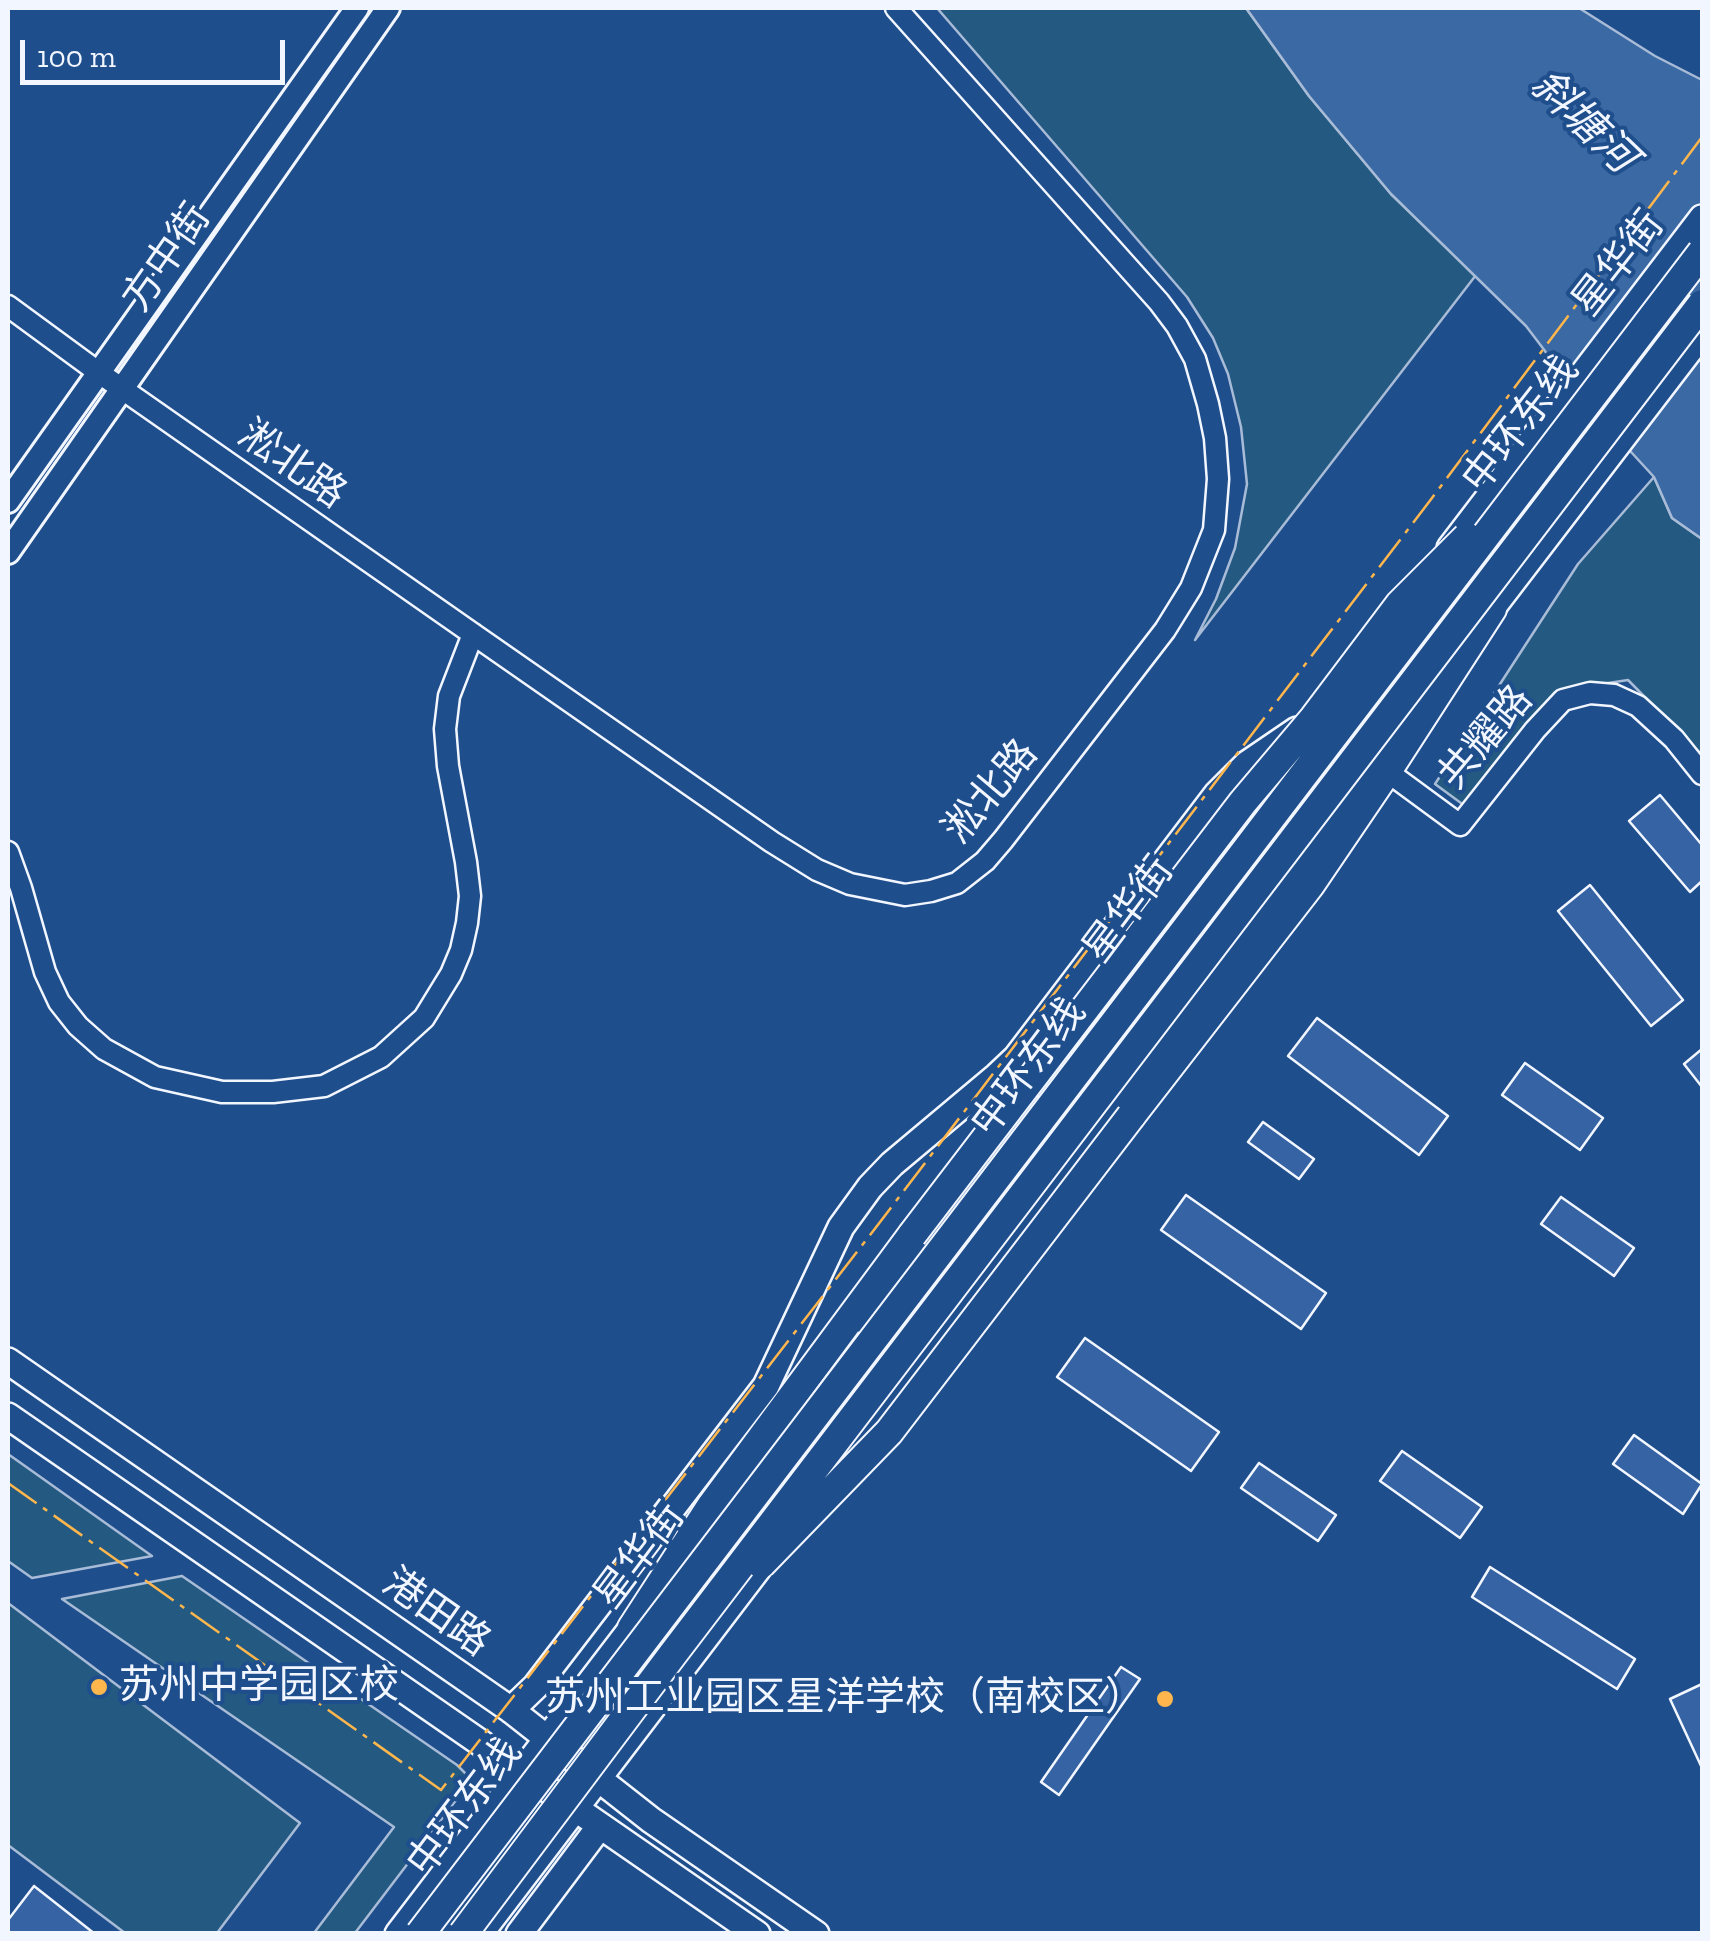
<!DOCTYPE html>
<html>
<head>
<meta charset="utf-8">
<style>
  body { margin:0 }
  #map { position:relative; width:1710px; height:1941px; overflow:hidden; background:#1f4e8c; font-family:"Zilla Slab",serif }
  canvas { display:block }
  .frame { position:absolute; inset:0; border:10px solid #f2f6ff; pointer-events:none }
  .scale { position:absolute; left:20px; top:40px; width:265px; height:45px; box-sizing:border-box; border:5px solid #f2f6ff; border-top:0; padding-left:12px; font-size:30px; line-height:35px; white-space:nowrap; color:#f2f6ff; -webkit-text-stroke:8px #1f4e8c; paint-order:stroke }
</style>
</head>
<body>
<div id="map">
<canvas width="1710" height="1941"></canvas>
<div class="frame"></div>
<div class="scale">100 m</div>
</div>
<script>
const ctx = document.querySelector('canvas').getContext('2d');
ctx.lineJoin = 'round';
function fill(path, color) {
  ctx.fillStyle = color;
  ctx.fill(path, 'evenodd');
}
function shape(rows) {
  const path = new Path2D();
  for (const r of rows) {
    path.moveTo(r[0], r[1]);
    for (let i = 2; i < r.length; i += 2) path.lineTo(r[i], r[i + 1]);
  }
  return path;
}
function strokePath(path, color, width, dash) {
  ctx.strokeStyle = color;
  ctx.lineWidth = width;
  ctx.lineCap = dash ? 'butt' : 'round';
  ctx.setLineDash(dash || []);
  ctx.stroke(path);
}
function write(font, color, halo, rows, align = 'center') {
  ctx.font = font + ' "Zilla Slab","Noto Sans SC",serif';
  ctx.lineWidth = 8;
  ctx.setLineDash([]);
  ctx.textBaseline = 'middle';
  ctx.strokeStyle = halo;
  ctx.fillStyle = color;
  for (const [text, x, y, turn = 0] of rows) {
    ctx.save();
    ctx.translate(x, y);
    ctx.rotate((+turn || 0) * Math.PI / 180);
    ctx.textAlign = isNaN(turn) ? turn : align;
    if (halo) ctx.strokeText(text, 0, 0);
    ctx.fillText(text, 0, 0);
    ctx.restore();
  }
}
const green = shape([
  [937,8,1246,8,1309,96,1391,194,1476,275,1195,640,1216,599,1235,548,1247,484,1241,427,1228,374,1213,338,1187,297,937,8],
  [1654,477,1672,518,1702,539,1702,755,1628,680,1563,690,1465,806,1435,784,1578,564,1654,477],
  [8,1454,152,1556,32,1578,8,1561,8,1454],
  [182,1576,457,1765,468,1776,466,1787,355,1933,314,1933,394,1827,62,1599,182,1576],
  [8,1603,300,1823,217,1933,125,1933,8,1845,8,1603]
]);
fill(green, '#245a82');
strokePath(green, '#a8bbd7', 2.5);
const water = shape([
  [1246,8,1579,8,1655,56,1702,80,1702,539,1672,518,1654,477,1553,367,1545,351,1526,326,1391,194,1309,96,1246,8]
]);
fill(water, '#3b69a3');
strokePath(water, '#a8bbd7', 2.5);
const building = shape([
  [1660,795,1702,845,1702,881,1690,892,1629,821,1660,795],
  [1590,885,1683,1000,1651,1026,1558,911,1590,885],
  [1317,1018,1448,1116,1419,1155,1288,1056,1317,1018],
  [1702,1049,1702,1087,1684,1064,1702,1049],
  [1525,1063,1603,1118,1580,1150,1502,1095,1525,1063],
  [1263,1122,1314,1159,1299,1179,1248,1142,1263,1122],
  [1186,1195,1326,1293,1301,1329,1161,1230,1186,1195],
  [1561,1197,1634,1248,1614,1276,1541,1224,1561,1197],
  [1085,1338,1219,1432,1191,1471,1057,1377,1085,1338],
  [1634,1435,1702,1484,1683,1514,1613,1464,1634,1435],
  [1402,1451,1482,1507,1460,1538,1380,1481,1402,1451],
  [1259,1463,1336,1515,1318,1541,1241,1488,1259,1463],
  [1490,1567,1635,1659,1617,1689,1472,1597,1490,1567],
  [1121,1667,1140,1679,1059,1795,1041,1782,1121,1667],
  [1702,1684,1702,1768,1670,1699,1702,1684],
  [34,1886,95,1934,8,1934,8,1920,34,1886]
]);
fill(building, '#3563a3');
strokePath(building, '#f2f6ff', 2.5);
const tertiary = shape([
  [8,306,98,372,473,634,772,842,817,870,850,884,905,895,931,891,957,883,985,861,1003,840,1165,630,1191,588,1214,530,1218,479,1215,438,1208,404,1195,359,1177,326,1159,302,896,8],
  [1377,764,1460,825,1535,730,1563,700,1590,693,1614,695,1638,706,1674,739,1702,774],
  [8,852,21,888,45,972,59,1002,78,1026,104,1049,155,1077,222,1092,273,1092,324,1086,381,1057,424,1018,451,974,461,950,467,923,470,896,466,862,448,766,445,729,449,696,473,634]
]);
const secondary = shape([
  [8,501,357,8],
  [8,552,388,8]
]);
const primary = shape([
  [1450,548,1702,218],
  [1480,624,1702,334],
  [865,1321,1028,1106],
  [8,1361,511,1710,651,1820,816,1934],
  [8,1416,757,1934],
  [815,1494,1413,711],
  [511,1710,536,1686,766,1386,841,1227,870,1187,892,1164,997,1076,1016,1058,1217,794,1247,764,1297,730],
  [482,1931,773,1549],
  [398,1934,644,1612],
  [519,1934,600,1826]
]);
const trunk = shape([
  [1131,1116,1310,885,1386,773,1492,609],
  [632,1628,712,1505,912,1235]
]);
strokePath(tertiary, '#f2f6ff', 25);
strokePath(secondary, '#f2f6ff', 28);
strokePath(primary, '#f2f6ff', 30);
strokePath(trunk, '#f2f6ff', 32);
strokePath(tertiary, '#1f4e8c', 20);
strokePath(secondary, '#1f4e8c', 22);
strokePath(primary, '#1f4e8c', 25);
strokePath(trunk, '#1f4e8c', 28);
const trunkBridge = shape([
  [912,1235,1243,802,1314,718,1400,604,1467,537],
  [761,1564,889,1432,1131,1116],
  [420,1934,1702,252],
  [463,1934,673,1654,1702,304]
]);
strokePath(trunkBridge, '#f2f6ff', 32, []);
strokePath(trunkBridge, '#1f4e8c', 28);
strokePath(shape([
  [8,1483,441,1790,877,1226,1432,498,1702,137]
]), '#ffb74d', 2.5, [35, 8, 5, 8]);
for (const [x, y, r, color] of [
  [99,1687,10,"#ffb74d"],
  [1165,1699,10,"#ffb74d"]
]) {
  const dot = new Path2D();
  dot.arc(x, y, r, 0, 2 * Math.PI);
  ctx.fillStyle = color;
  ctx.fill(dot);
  strokePath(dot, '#1f4e8c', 4);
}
write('40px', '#f2f6ff', '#1f4e8c', [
  ["方中街",167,258,-55],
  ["星华街",1619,264,-52],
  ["中环东线",1521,425,-52],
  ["淞北路",292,465,35],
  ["共耀路",1486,738,-50],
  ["淞北路",991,792,-50],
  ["星华街",1129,910,-53],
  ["中环东线",1029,1068,-53],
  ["星华街",640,1556,-53],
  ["港田路",436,1613,35],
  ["中环东线",465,1808,-53]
]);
write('40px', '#f2f6ff', '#1f4e8c', [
  ["苏州中学园区校",119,1687],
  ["苏州工业园区星洋学校（南校区）",1145,1699,"right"]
], 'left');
write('italic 42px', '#f2f6ff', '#1f4e8c', [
  ["斜塘河",1583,122,44]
]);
</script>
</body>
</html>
